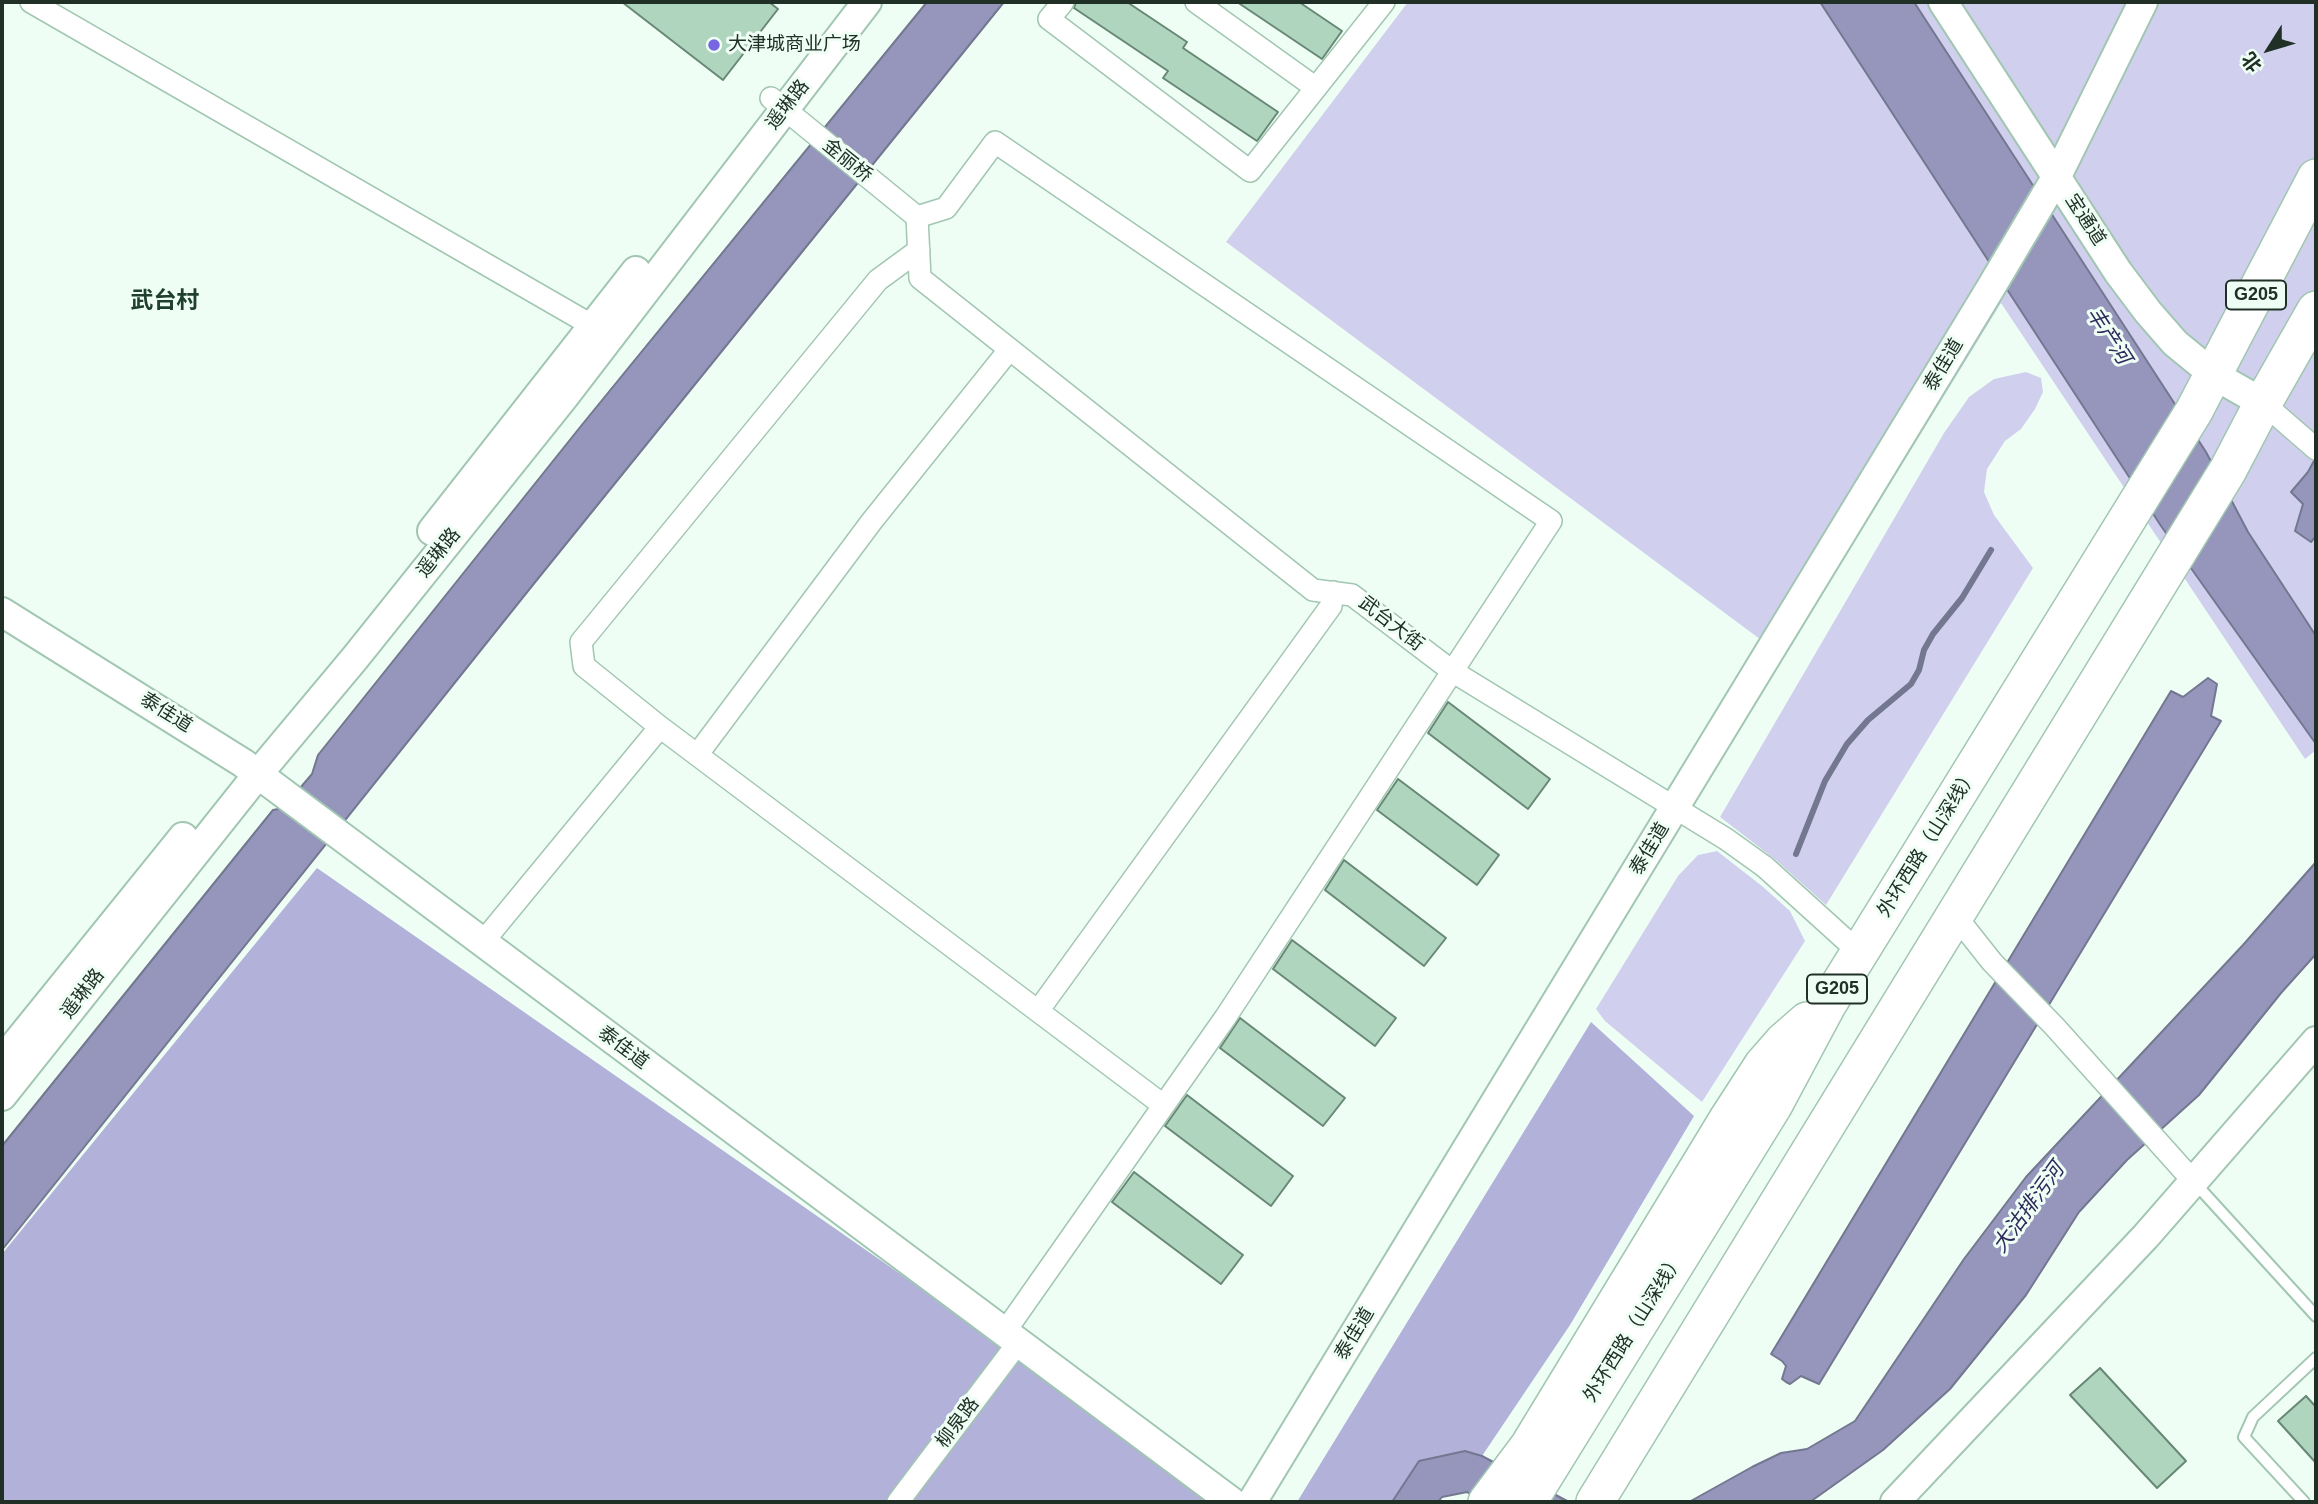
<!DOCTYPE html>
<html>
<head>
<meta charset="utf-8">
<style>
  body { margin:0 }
  #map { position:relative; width:2318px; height:1504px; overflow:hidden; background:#effef5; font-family:Helvetica,"Noto Sans SC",sans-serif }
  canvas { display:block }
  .frame { position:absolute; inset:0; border:4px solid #213027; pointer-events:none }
  .north { position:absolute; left:2234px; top:14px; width:70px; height:70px; -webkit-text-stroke:5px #effef5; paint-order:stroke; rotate:233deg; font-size:19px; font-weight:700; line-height:28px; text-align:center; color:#213027 }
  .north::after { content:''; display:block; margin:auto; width:24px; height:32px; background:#213027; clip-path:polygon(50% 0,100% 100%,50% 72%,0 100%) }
</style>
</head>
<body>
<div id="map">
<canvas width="2318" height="1504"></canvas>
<div class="frame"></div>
<div class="north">北</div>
</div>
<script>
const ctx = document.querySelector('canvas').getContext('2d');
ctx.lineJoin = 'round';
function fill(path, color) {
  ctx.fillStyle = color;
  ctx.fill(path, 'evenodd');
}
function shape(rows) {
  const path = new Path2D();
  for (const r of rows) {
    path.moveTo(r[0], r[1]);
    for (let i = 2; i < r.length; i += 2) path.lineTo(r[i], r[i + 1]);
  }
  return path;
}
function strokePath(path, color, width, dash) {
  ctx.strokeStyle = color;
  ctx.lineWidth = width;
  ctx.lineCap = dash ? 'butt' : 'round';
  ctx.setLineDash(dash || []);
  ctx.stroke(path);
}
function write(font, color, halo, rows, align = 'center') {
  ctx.font = font + ' Helvetica,"Noto Sans SC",sans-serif';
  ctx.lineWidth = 6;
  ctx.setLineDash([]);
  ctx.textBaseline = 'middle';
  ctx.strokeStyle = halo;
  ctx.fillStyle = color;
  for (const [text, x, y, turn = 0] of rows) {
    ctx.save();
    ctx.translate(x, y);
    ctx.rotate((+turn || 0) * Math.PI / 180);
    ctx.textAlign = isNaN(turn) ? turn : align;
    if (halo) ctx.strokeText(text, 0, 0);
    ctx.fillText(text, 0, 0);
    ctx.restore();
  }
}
fill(shape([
  [1408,2,2316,2,2316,750,2305,759,2001,303,1784,657,1226,242],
  [2026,372,2041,378,2043,392,2035,409,2021,429,2005,441,1987,469,1984,492,1994,515,2033,568,1826,905,1777,861,1720,817,1944,433,1969,397,1994,379],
  [1717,851,1762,886,1790,911,1805,941,1702,1102,1605,1021,1596,1009,1678,876,1698,855]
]), '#d0d0ee');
fill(shape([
  [317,868,1228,1502,2,1502,2,1254],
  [1591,1022,1694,1116,1570,1325,1482,1456,1465,1451,1419,1461,1392,1502,1297,1502]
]), '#b1b1d9');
const water = shape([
  [927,2,1004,2,532,586,2,1250,2,1146,273,810,283,808,312,774,318,755,581,426,927,2],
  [1820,2,1914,2,2206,452,2248,532,2316,636,2316,744,2161,526,1820,2],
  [2316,457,2316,536,2311,542,2295,531,2303,504,2291,492,2308,472,2316,457],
  [2208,678,2217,684,2211,716,2221,721,1819,1384,1801,1376,1790,1384,1786,1382,1782,1379,1786,1366,1782,1361,1771,1354,2171,691,2183,697,2208,678],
  [2316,862,2316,954,2281,993,2199,1095,2127,1160,2079,1212,2026,1295,1950,1389,1883,1450,1810,1502,1689,1502,1752,1467,1781,1453,1807,1449,1855,1421,1964,1259,2026,1177,2243,945,2316,862],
  [1465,1451,1482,1456,1569,1502,1483,1502,1467,1492,1442,1497,1438,1502,1392,1502,1419,1461,1465,1451]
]);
fill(water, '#9696bd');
strokePath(water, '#737790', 2);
strokePath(shape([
  [1796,854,1825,781,1847,744,1868,720,1911,684,1919,670,1924,650,1933,634,1962,598,1991,550]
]), '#737790', 6);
const building = shape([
  [622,2,769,2,778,9,723,80,622,2],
  [1076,2,1127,2,1187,42,1183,48,1278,112,1257,141,1163,78,1168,71,1074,8,1076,2],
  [1237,2,1299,2,1342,31,1322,59,1237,2],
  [1448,702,1550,779,1528,809,1428,733,1448,702],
  [1398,779,1499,855,1477,885,1377,810,1398,779],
  [1344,860,1446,938,1424,966,1325,890,1344,860],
  [1292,940,1396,1018,1375,1046,1273,969,1292,940],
  [1240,1018,1345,1098,1323,1126,1220,1048,1240,1018],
  [1187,1095,1293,1176,1271,1206,1165,1126,1187,1095],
  [1134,1172,1243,1255,1221,1284,1112,1202,1134,1172],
  [2100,1368,2186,1461,2157,1488,2070,1395,2100,1368],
  [2306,1396,2316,1407,2316,1463,2278,1421,2306,1396]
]);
fill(building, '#b0d5bf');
strokePath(building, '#668874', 2);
const lane = shape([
  [2194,1182,2316,1316],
  [2304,1502,2244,1437,2253,1417,2316,1358]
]);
const street = shape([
  [31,2,593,326,604,335],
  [1063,2,1049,19,1250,171,1384,2],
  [1196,2,1316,88],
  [771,98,917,217,920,278,1313,590,1352,595,1452,671,1726,839,1765,867,1860,953],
  [917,217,946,208,995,142,1551,521,1225,1018,1004,1333],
  [919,250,878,280,581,642,584,666,660,727,1163,1105],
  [2263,403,2316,449],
  [697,755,872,521,1009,350],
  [1954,914,1992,962,2055,1027,2194,1182],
  [482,943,660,727],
  [1038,1011,1331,606,1333,592],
  [898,1502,1018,1343]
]);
const secondary = shape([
  [1943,2,2118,272,2148,312,2175,343,2214,375,2263,403],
  [432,531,636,271],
  [2,612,243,763,1232,1502],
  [2,1061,183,837],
  [2,1096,258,774,355,658,564,397,867,2],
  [1252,1502,1990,289,2057,176,2143,2],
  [1895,1502,2146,1236,2316,1041]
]);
const highway = shape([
  [1487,1502,1529,1446,1728,1119,1763,1065,1784,1041,1807,1021],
  [1528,1502,1773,1106,1827,1005,2194,411,2316,178],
  [1595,1502,2228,470,2263,403,2316,310]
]);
strokePath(lane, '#a1c6b1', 14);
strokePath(street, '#a1c6b1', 24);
strokePath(secondary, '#a1c6b1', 32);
strokePath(highway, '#a1c6b1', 40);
strokePath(lane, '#fff', 10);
strokePath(street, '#fff', 21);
strokePath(secondary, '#fff', 28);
strokePath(highway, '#fff', 37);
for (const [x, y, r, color] of [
  [714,45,7,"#7666e1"]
]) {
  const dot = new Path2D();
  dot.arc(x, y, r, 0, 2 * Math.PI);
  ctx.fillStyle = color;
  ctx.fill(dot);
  strokePath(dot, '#effef5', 2.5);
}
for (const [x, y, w] of [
  [2256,295,60],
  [1837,989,60]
]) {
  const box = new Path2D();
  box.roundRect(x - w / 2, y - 14.5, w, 29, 5);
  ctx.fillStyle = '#effef5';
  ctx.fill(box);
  strokePath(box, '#213027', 2);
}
write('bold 18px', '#213027', null, [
  ["G205",2256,295],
  ["G205",1837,989]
]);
write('19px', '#213027', '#effef5', [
  ["大津城商业广场",728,45]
], 'left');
write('19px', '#213027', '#effef5', [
  ["遥琳路",788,105,-52],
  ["金丽桥",847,161,39],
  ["宝通道",2085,220,57],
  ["泰佳道",1944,365,-59],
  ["遥琳路",439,553,-51],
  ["武台大街",1391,624,38],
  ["泰佳道",166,713,32],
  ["外环西路（山深线）",1928,843,-58],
  ["泰佳道",1650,849,-59],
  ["遥琳路",83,994,-52],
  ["泰佳道",623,1048,37],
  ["外环西路（山深线）",1634,1328,-58],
  ["泰佳道",1355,1334,-59],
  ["柳泉路",958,1423,-53]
]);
write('italic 21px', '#2e295b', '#effef5', [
  ["丰产河",2108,336,57],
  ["大沽排污河",2029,1208,-54]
]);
write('bold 23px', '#1f402f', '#effef5', [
  ["武台村",165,302]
]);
</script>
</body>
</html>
